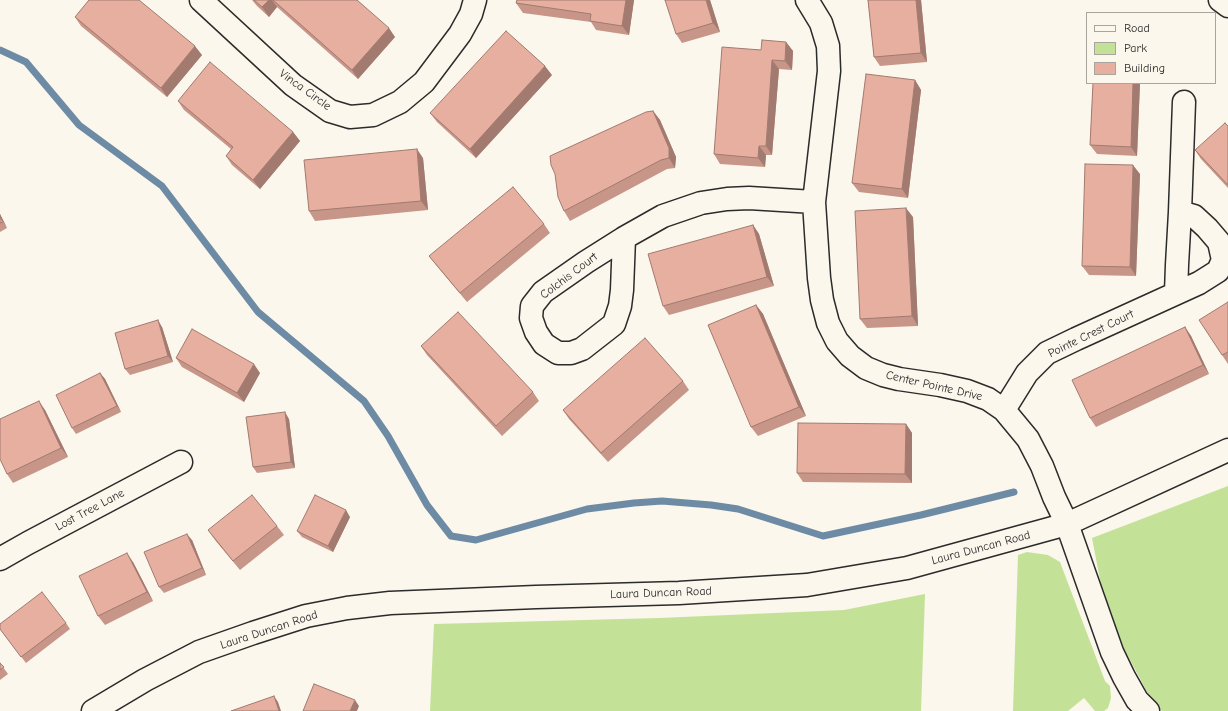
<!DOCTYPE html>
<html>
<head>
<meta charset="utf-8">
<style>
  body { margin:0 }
  #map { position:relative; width:1228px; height:711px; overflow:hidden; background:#fbf7ec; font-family:"Comic Neue",sans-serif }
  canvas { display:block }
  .legend { position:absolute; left:1086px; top:12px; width:130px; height:72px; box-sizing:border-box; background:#fbf7ec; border:1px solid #a8a59f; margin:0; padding:5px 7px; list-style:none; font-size:12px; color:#2b2b2b }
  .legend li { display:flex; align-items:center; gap:8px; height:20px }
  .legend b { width:20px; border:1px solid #a8a59f }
</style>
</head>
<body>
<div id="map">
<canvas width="1228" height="711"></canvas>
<ul class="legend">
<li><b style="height:5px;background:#fbf7ec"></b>Road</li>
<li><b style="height:11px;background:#c4e198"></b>Park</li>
<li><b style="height:11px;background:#e7af9f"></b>Building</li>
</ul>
</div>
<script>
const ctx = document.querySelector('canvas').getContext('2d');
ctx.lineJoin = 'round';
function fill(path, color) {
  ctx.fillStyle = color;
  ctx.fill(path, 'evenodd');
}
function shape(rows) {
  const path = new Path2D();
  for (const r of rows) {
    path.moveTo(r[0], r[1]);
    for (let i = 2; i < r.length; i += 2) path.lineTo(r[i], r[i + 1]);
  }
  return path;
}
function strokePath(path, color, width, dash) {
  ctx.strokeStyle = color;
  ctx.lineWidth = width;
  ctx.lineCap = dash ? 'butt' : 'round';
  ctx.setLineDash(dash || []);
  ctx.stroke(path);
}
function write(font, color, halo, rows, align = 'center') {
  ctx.font = font + ' "Comic Neue",sans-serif';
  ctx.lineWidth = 3;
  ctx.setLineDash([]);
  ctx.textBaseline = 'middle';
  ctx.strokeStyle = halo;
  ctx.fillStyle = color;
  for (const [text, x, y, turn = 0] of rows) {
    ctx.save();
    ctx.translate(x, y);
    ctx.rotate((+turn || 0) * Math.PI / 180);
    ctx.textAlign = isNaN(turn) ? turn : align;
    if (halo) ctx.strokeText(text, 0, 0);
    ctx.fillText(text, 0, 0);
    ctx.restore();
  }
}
fill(shape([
  [1228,486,1228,711,1162,711,1152,701,1121,643,1101,585,1092,538],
  [1027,552,1048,555,1060,562,1105,681,1110,686,1111,698,1108,708,1104,711,1095,711,1084,698,1068,711,1013,711,1018,555],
  [925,594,921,711,430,711,434,624,659,618,844,610]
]), '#c4e198');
strokePath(shape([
  [0,50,26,62,79,125,162,186,258,312,364,401,388,436,427,505,451,536,476,540,587,509,634,503,662,501,711,505,738,509,823,536,921,515,1014,492]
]), '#6e8ba5', 7);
const minor = shape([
  [201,0,293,85,330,111,350,117,373,115,400,102,424,82,460,34,471,14,475,0],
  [807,0,821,23,828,46,829,71,814,202,819,278,822,300,828,323,837,341,850,356,866,368,883,375,899,379,940,385,967,391,988,399,1004,410,1028,439,1042,466,1054,497,1067,524,1112,652,1124,677,1137,700,1148,711],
  [624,238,622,290,620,306,614,324,582,349,571,353,558,353,544,344,536,332,531,318,532,306,543,292,586,262,624,238,663,216,701,203,727,199,749,198,814,202],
  [1176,293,1177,265,1180,212],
  [1004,410,1027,373,1047,353,1076,339,1199,283,1218,271,1223,260,1219,242,1207,228,1194,216,1180,212,1184,102],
  [0,559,28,543,181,462],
  [93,711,145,680,199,652,253,633,306,616,347,608,390,603,536,597,679,593,807,585,907,568,1067,524,1228,450]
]);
const major = shape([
  [1220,0,1228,6]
]);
strokePath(minor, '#2b2b2b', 25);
strokePath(major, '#2b2b2b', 25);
strokePath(minor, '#fbf7ec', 22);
strokePath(major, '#fbf7ec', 22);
fill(shape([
  [252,0,357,0,395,37,358,79,277,7,269,17,257,6],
  [634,0,629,35,596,30,591,22,523,13,516,3],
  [710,0,720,32,682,43,676,34],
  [868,0,921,0,927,62,880,66,874,57],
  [75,17,202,55,167,97,81,26],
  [786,42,793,51,792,70,779,69,772,155,766,155,765,167,720,164,714,154,761,50],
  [552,75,476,158,437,122,430,113],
  [915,80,921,90,908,198,859,192,852,183],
  [1093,83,1140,83,1137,156,1097,154,1090,145],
  [178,101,293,132,300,141,260,189,232,165,226,156,231,149,184,110],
  [653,111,660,120,676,157,675,168,667,169,570,221,564,211],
  [1228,126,1228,188,1201,159,1195,150],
  [423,158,428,210,315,221,309,211],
  [1140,174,1136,276,1089,275,1082,266],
  [0,214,7,228,0,232],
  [913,217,918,326,867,328,860,319],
  [544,224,550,233,467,302,436,265,429,256],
  [753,225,759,234,774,286,669,315,663,306],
  [1228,302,1228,364,1222,355],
  [756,305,763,314,806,416,758,436,751,427],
  [162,327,173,362,130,375,125,369],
  [1185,327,1191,336,1209,374,1096,427,1090,418],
  [421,346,533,392,539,401,502,436,427,355],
  [176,358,260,373,244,402,182,367],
  [100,373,105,379,121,412,76,434,72,428],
  [683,381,689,390,608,462,569,419,563,410],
  [45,410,68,457,13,483,7,474],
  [289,419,295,468,257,473,253,467],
  [906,424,912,433,912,483,803,482,797,473],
  [350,517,333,552,302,537,297,531],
  [277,526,284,535,240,570,215,540,208,530],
  [192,540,206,575,164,593,159,587],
  [133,562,153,601,105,625,98,616],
  [66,623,70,629,26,663,0,629],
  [0,663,8,674,0,680]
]), '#c79689');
fill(shape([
  [269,0,272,0,277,7,269,17,262,7],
  [626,0,634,0,629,35,622,26],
  [706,0,710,0,720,32,713,23],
  [916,0,921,0,927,62,921,53],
  [389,28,395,37,358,79,352,70],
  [786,42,793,51,792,70,785,61],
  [195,46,202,55,167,97,161,88],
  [772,60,779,69,772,155,766,146],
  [545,66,552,75,476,158,470,149],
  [915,80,921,90,908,198,902,189],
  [1133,83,1140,83,1137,156,1131,147],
  [653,111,660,120,676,157,675,168,669,158],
  [293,132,300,141,260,189,253,180],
  [759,146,766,155,765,167,758,158],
  [417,149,423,158,428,210,421,201],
  [1133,165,1140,174,1136,276,1130,267],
  [906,208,913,217,918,326,912,316],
  [0,214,7,228,0,217],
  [753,225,759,234,774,286,767,277],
  [756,305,763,314,806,416,799,407],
  [158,320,162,327,173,362,168,356],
  [1185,327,1191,336,1209,374,1203,365],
  [254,364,260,373,244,402,237,393],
  [100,373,105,379,121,412,117,406],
  [39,401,45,410,68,457,61,448],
  [285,412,289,419,295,468,291,462],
  [906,424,912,433,912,483,905,474],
  [346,510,350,517,333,552,328,546],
  [187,534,192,540,206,575,202,568],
  [127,553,133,562,153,601,147,592],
  [274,696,278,702,281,711,279,711],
  [355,700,359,706,357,711,350,711]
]), '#a27a6f');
const building = shape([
  [89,0,139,0,195,46,161,88,75,17,89,0],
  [254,0,269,0,262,7,254,0],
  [273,0,357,0,389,28,352,70,273,0],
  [517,0,626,0,622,26,590,21,591,14,516,3,517,0],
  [665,0,706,0,713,23,676,34,665,0],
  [868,0,916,0,921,53,874,57,868,0],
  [506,31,545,66,470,149,430,113,506,31],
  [762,40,786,42,785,61,772,60,766,146,759,146,758,158,714,154,722,47,761,50,762,40],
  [210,62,293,132,253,180,226,156,233,147,178,101,210,62],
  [866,74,915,80,902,189,852,183,866,74],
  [1093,83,1133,83,1131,147,1090,145,1093,83],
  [653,111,669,148,669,158,661,160,564,211,558,197,555,174,551,165,550,156,646,112,653,111],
  [1225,123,1228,126,1228,185,1195,150,1225,123],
  [417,149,421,201,309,211,304,160,417,149],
  [1085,164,1133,165,1130,267,1082,266,1085,164],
  [513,187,544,224,460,293,429,256,513,187],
  [906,208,912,316,860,319,855,211,906,208],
  [0,217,3,222,0,223,0,217],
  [753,225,767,277,663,306,648,254,753,225],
  [1228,302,1228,352,1222,355,1199,320,1228,302],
  [756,305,799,407,751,427,708,325,756,305],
  [458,312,533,392,496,426,421,346,458,312],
  [158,320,168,356,125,369,115,333,158,320],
  [1185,327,1203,365,1090,418,1072,380,1185,327],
  [192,329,254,364,237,393,176,358,192,329],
  [645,338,683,381,601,453,563,410,645,338],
  [100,373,117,406,72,428,56,395,100,373],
  [39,401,61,448,7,474,0,459,0,419,39,401],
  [285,412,291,462,253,467,246,417,285,412],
  [798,423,906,424,905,474,797,473,798,423],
  [252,495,277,526,233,561,208,530,252,495],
  [315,495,346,510,328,546,297,531,315,495],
  [187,534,202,568,159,587,144,552,187,534],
  [127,553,147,592,98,616,79,576,127,553],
  [42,592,66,623,21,657,0,629,0,624,42,592],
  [0,663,4,667,0,670,0,663],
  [314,684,355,700,350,711,303,711,314,684],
  [274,696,279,711,231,711,274,696]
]);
fill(building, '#e7af9f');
strokePath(building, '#a27a6f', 1);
write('12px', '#2b2b2b', '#fbf7ec', [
  ["Vinca Circle",305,90,36],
  ["Colchis Court",569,276,-37],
  ["Pointe Crest Court",1091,334,-26],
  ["Center Pointe Drive",934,386,13],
  ["Lost Tree Lane",90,510,-28],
  ["Laura Duncan Road",981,548,-15],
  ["Laura Duncan Road",661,593,-2],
  ["Laura Duncan Road",269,630,-18]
]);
</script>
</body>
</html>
